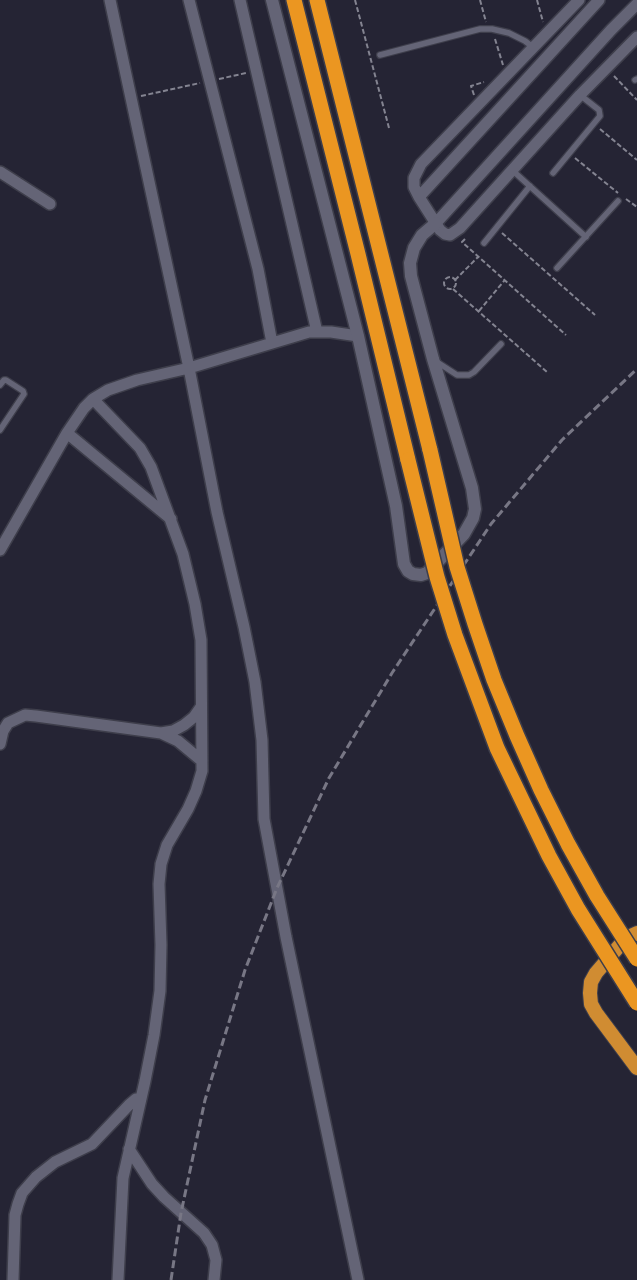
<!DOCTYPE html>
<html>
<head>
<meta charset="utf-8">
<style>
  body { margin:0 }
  canvas { display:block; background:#252434 }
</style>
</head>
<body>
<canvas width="637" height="1280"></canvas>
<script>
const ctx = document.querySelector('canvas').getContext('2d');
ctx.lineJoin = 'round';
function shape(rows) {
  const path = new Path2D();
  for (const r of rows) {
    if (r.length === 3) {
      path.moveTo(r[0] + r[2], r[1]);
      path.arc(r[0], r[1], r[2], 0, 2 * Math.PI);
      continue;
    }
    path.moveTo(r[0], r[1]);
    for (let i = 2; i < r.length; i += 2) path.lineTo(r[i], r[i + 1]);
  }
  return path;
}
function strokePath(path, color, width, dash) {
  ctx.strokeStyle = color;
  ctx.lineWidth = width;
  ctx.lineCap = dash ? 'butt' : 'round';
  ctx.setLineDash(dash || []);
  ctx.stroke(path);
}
const service = shape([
  [380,55,480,29,492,29,509,33,525,41,534,48],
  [635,80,637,79],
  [512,170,586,237],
  [553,173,600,116,599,110,580,95],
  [484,243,530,186],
  [557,268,618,201],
  [437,362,457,375,469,375,474,372,501,344],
  [0,385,4,380,6,380,23,391,24,394,0,430]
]);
const minor = shape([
  [110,0,189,368,217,512,244,627,255,682,262,740,264,819,286,937,358,1280],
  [189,0,258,269,272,343],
  [240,0,317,332],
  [579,0,421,164,414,178,414,187,419,197,440,230,445,234,450,235,460,228,580,95,637,37],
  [0,172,50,204],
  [419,197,599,0],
  [436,223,611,30,637,4],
  [93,399,140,448,151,467,183,554,195,604,201,640,202,771,196,791,188,809,167,845,161,864,159,884,161,945,160,991,154,1035,145,1081,123,1178,118,1280],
  [67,433,171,519],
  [0,550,67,433,84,408,93,399,108,390,137,380,189,368,309,332,331,332,358,336],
  [161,733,173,731,184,725,194,717,201,707],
  [0,744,3,731,8,723,25,715,36,716,161,733,178,741,202,761],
  [129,1149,152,1184,164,1197,204,1233,212,1245,216,1260,214,1280],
  [13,1280,15,1215,18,1204,22,1193,36,1177,55,1162,92,1144,129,1105,136,1099,141,1099]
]);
const tertiary = shape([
  [272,0,358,336,396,506,404,564,408,571,413,574,421,575,427,573,464,534,473,518,475,509,472,488,433,359,411,276,410,263,414,248,422,235,436,223]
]);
const trunk = shape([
  [637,933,626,938,596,973,591,982,590,993,591,1004,596,1013,637,1068]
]);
const motorway = shape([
  [294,0,358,254,408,460],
  [317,0,430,450]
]);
strokePath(service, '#3e3e4b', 8);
strokePath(minor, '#3e3e4b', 14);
strokePath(tertiary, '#3e3e4b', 15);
strokePath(trunk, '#3e3e4b', 16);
strokePath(motorway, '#3e3e4b', 18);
strokePath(shape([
  [355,0,389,128],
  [480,0,486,22],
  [537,0,543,22],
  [495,39,503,65],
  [614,76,637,100],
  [219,79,246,73],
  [474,95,471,86,484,82],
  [141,96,200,83],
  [600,129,637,160],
  [575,158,618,193],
  [626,199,637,207],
  [502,233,595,315],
  [465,239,462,242,566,335],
  [450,283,6],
  [455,280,478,257],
  [453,289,547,372],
  [479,311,504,281]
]), '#848491', 2, [5, 2.5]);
strokePath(service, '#646476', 5.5);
strokePath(minor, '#646476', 11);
strokePath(tertiary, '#646476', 12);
strokePath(trunk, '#d08c32', 14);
strokePath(motorway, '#eb9621', 15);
strokePath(shape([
  [171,1280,181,1213,205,1100,245,970,277,888,329,778,392,673,491,524,562,440,637,369]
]), '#787785', 3, [8, 4]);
const motorwayBridge = shape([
  [430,450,457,567,475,624,494,680,517,736,541,790,568,844,597,896,637,959],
  [408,460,437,577,455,635,497,748,549,856,578,909,637,1003]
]);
strokePath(motorwayBridge, '#3e3e4b', 18, []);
strokePath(motorwayBridge, '#eb9621', 15);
</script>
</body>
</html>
